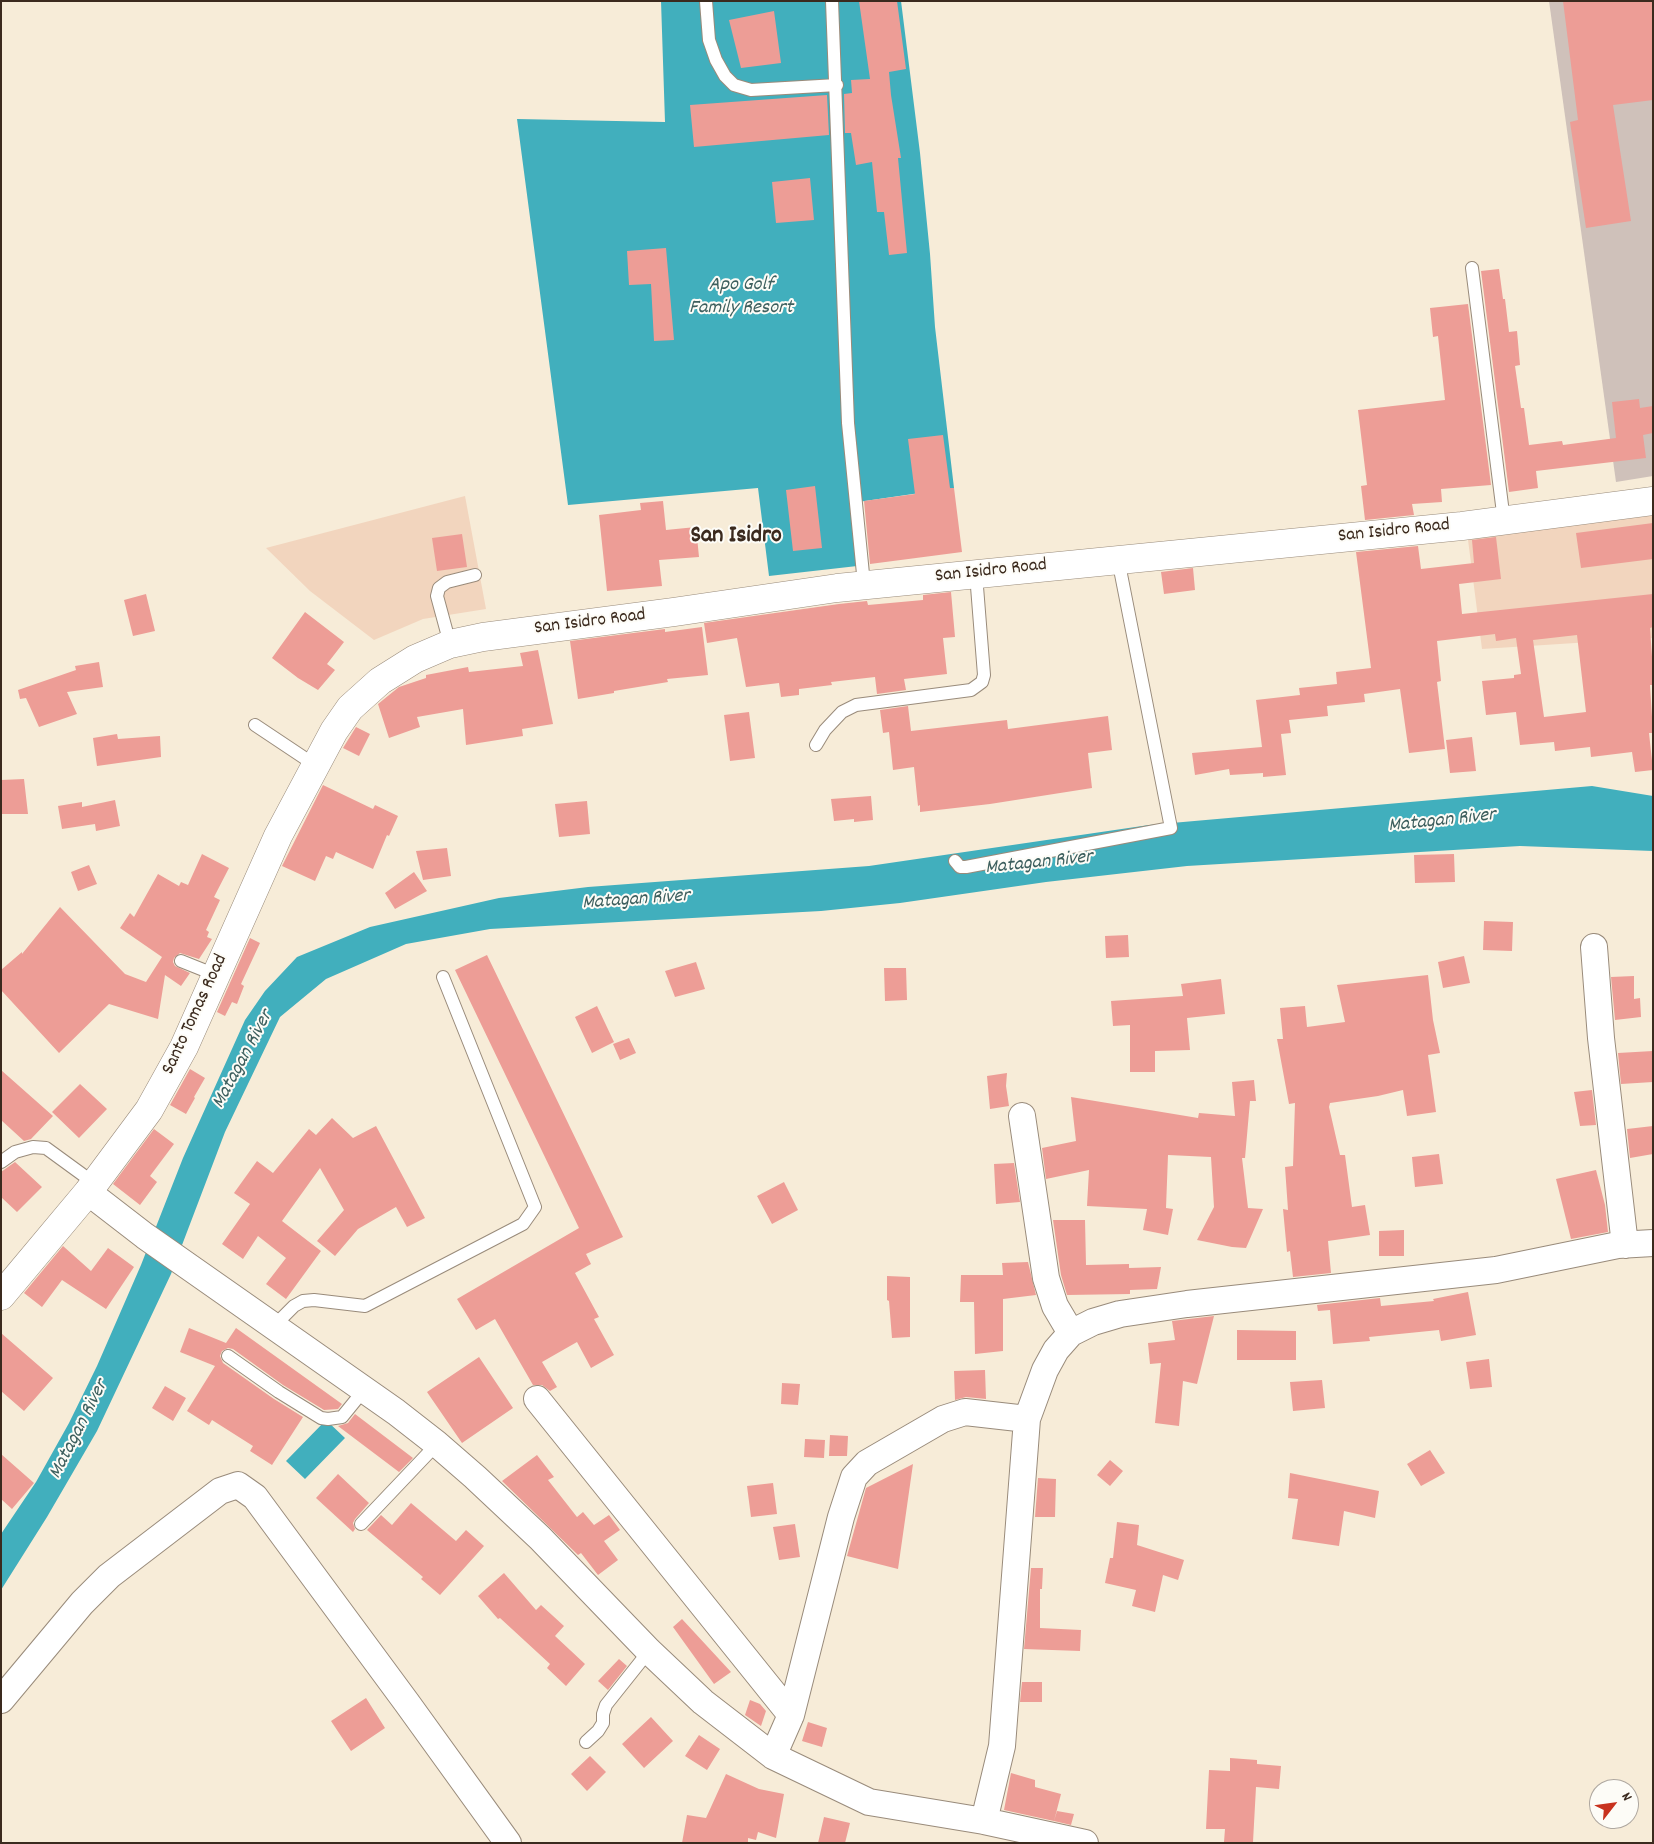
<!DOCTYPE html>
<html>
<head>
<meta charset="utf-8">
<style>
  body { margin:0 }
  #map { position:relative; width:1654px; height:1844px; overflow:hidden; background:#f7ecd8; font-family:Dekko,sans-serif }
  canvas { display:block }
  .frame { position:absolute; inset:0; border:2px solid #3b2a1e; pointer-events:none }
  .north { position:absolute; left:1589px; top:1779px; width:50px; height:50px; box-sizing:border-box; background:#fdfcf7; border:1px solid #afa8a0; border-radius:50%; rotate:60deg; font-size:14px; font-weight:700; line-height:20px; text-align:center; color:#3b2a1e }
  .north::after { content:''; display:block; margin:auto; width:18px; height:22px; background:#c8321e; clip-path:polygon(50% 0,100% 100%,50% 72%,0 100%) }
</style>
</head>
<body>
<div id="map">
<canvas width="1654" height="1844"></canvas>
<div class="frame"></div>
<div class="north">N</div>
</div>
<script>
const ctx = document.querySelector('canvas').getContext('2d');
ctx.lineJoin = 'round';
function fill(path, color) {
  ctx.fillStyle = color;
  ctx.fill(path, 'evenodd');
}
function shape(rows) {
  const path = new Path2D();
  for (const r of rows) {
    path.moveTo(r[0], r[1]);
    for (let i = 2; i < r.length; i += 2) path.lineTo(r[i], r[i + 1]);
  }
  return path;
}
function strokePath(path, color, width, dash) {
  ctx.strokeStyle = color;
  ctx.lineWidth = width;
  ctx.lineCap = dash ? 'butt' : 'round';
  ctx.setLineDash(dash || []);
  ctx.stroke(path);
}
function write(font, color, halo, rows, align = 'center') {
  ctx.font = font + ' Dekko,sans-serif';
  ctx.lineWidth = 4;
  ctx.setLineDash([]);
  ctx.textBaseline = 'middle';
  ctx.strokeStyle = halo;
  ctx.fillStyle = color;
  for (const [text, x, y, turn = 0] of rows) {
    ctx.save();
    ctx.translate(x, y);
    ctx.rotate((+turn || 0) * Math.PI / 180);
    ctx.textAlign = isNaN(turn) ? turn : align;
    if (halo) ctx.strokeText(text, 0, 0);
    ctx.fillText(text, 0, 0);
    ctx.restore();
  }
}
fill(shape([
  [465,496,486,609,423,619,374,640,310,591,266,548],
  [1653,503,1653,638,1482,649,1467,532]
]), '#f2d5be');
fill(shape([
  [1549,1,1653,1,1653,476,1616,482]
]), '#cfc1ba');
fill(shape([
  [661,1,901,1,920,153,930,254,935,327,954,488,858,502,866,565,769,576,758,488,568,505,517,119,665,122],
  [1592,786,1653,796,1653,851,1520,846,1187,866,1046,882,900,903,821,911,490,929,406,944,326,979,280,1017,225,1132,171,1274,97,1431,47,1517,1,1590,1,1534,36,1482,69,1423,97,1366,141,1265,183,1158,245,1020,265,991,297,957,370,927,499,898,588,887,869,866,1149,825],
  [326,1420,345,1438,305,1479,286,1461]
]), '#41afbd');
fill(shape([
  [859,1,897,1,906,69,889,72,891,95,901,158,898,158,907,253,889,255,884,212,877,212,872,162,856,165,851,133,845,133,844,94,852,93,851,80,870,79],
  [1563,1,1653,1,1653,100,1613,105,1631,221,1586,228,1570,122,1578,120],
  [774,11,781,63,741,68,729,20],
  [827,95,829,135,694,147,690,105],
  [810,178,814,220,776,223,772,182],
  [666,248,674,340,654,341,651,284,629,285,627,251],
  [1499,269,1503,299,1505,299,1509,332,1517,331,1520,365,1515,366,1521,408,1524,408,1529,445,1562,441,1563,445,1616,438,1612,402,1639,399,1640,408,1653,406,1653,433,1643,435,1646,458,1536,471,1538,488,1509,492,1481,271],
  [1468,304,1491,485,1441,489,1442,502,1412,504,1414,515,1365,520,1361,486,1367,485,1358,410,1445,400,1438,336,1433,337,1430,308],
  [943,435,950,488,954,488,962,552,870,564,864,501,915,494,908,439],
  [815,486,822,548,793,551,786,490],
  [663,501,666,530,696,527,699,557,659,560,662,586,607,591,599,515,641,510,640,503],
  [1653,523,1653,559,1581,568,1576,533],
  [462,534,467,567,437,571,432,538],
  [1496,537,1501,579,1459,584,1462,614,1653,594,1653,627,1650,628,1653,671,1653,685,1650,685,1653,733,1649,733,1653,770,1635,772,1632,752,1591,757,1590,747,1555,751,1554,742,1520,745,1516,712,1486,715,1482,681,1514,678,1514,675,1521,674,1516,638,1496,641,1495,634,1437,641,1441,681,1437,682,1445,749,1409,753,1400,689,1364,694,1365,702,1327,706,1328,716,1289,720,1291,733,1281,734,1286,775,1263,777,1263,773,1230,775,1229,769,1195,775,1192,753,1262,747,1256,700,1300,695,1299,688,1337,684,1336,672,1371,668,1356,552,1418,546,1421,569,1474,563,1472,540],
  [1577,635,1586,712,1544,717,1533,640],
  [1193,568,1195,590,1164,594,1161,572],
  [951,592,955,637,943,638,947,674,904,679,906,690,877,694,875,677,831,682,832,685,799,689,799,695,781,697,779,683,746,687,737,638,707,643,704,623,839,604,867,601,868,605,923,600,923,595],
  [146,594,155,631,133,636,124,600],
  [305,612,344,642,327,664,335,670,318,690,298,678,272,658],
  [702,627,708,675,667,679,668,682,614,691,614,693,578,699,570,641,665,629,665,632],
  [538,650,553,724,522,729,523,736,466,745,463,709,417,717,420,727,389,738,378,704,399,687,426,678,426,675,468,667,469,672,523,666,520,653],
  [99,662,103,687,67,692,77,714,39,727,26,698,20,699,18,690,76,670,75,666],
  [908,706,911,731,1007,720,1008,729,1108,716,1112,750,1088,753,1092,788,990,804,920,812,920,805,918,806,914,767,893,770,889,732,883,733,880,710],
  [749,712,755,758,730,761,724,715],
  [356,727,370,734,359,756,343,748],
  [117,734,118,739,160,736,161,757,97,766,93,738],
  [1472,737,1476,771,1450,773,1446,740],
  [24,779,28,814,1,814,1,780],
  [323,785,373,809,375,805,398,816,389,836,387,835,373,869,336,852,333,859,326,856,315,881,282,866],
  [871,796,873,820,854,822,854,819,834,821,831,799],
  [115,800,120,826,96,831,95,824,62,829,58,806,82,802,82,807],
  [587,801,590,834,559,837,555,804],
  [447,848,451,876,423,880,416,851],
  [202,854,229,868,214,897,220,900,206,930,209,932,207,937,212,939,199,959,180,953,174,958,173,962,175,966,190,973,181,986,165,975,158,1019,109,1004,59,1053,1,990,1,970,22,952,22,954,60,907,125,974,146,982,162,957,120,928,130,913,134,917,158,874,179,886,181,882,188,885],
  [1454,854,1455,882,1415,883,1414,855],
  [89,865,97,884,78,891,71,872],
  [414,872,427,891,395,909,385,893],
  [1484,921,1513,922,1512,951,1483,950],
  [1128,935,1129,957,1106,958,1105,936],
  [250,938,260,943,241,984,244,986,237,1004,232,1002,225,1016,217,1012],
  [487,955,623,1237,586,1254,591,1264,575,1273,599,1317,594,1319,614,1355,591,1368,577,1342,542,1362,557,1387,550,1391,542,1385,533,1385,495,1319,476,1330,457,1299,579,1228,455,970],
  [1464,956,1470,983,1443,988,1438,962],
  [696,962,705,989,675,997,665,971],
  [884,968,906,968,907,1000,885,1001],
  [1428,975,1433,1020,1440,1053,1428,1055,1436,1112,1407,1116,1403,1090,1378,1096,1330,1103,1329,1107,1340,1155,1345,1155,1352,1207,1365,1205,1370,1235,1328,1241,1331,1273,1293,1277,1290,1251,1287,1252,1283,1209,1288,1210,1285,1167,1293,1166,1295,1103,1289,1104,1277,1039,1283,1039,1280,1008,1305,1006,1307,1027,1345,1022,1337,985],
  [1634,976,1634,999,1640,998,1641,1017,1615,1020,1611,977],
  [1221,979,1225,1014,1187,1018,1190,1050,1155,1051,1155,1072,1130,1072,1130,1025,1113,1026,1111,1001,1183,996,1181,984],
  [597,1006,614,1042,592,1053,575,1017],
  [629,1038,636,1053,620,1060,613,1044],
  [1653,1051,1653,1082,1621,1084,1618,1053],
  [190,1069,205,1078,194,1097,195,1098,186,1114,170,1105],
  [1,1070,53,1116,31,1139,24,1141,1,1120],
  [1007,1073,1006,1086,1009,1106,990,1109,987,1076],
  [1254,1080,1256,1101,1250,1101,1245,1158,1242,1158,1248,1208,1263,1209,1246,1248,1232,1247,1197,1240,1214,1207,1211,1157,1168,1155,1166,1208,1173,1209,1168,1235,1143,1230,1147,1209,1087,1206,1089,1170,1046,1179,1042,1148,1076,1141,1071,1097,1198,1118,1199,1113,1235,1116,1232,1082],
  [80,1084,107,1109,79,1138,52,1112],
  [1592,1090,1596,1125,1580,1126,1574,1092],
  [332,1118,353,1138,376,1126,425,1218,407,1227,396,1207,358,1229,335,1256,317,1241,344,1210,320,1168,282,1221,321,1251,286,1299,266,1284,286,1258,258,1236,243,1259,222,1244,250,1204,234,1193,257,1161,273,1173,309,1129,316,1135],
  [1653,1126,1653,1154,1630,1158,1627,1129],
  [154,1129,174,1144,150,1176,157,1182,140,1205,113,1184],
  [1439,1154,1443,1184,1415,1187,1412,1157],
  [15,1162,42,1187,17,1212,1,1197,1,1172],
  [1014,1163,1020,1202,996,1204,994,1164],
  [1596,1170,1605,1205,1608,1232,1571,1239,1556,1179],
  [784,1182,798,1210,772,1224,757,1196],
  [1053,1220,1085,1220,1086,1265,1129,1264,1129,1268,1161,1267,1157,1289,1130,1290,1130,1294,1067,1295,1061,1275],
  [1404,1230,1404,1256,1379,1256,1379,1231],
  [63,1246,91,1271,108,1248,134,1267,106,1309,62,1280,42,1307,24,1293],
  [1028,1262,1036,1295,1003,1299,1003,1351,975,1354,974,1302,960,1302,961,1275,1003,1275,1002,1263],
  [887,1276,910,1277,910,1337,892,1338,889,1301,887,1300],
  [1468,1292,1476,1335,1441,1341,1439,1330,1369,1337,1370,1341,1333,1344,1330,1310,1318,1311,1317,1305,1380,1298,1381,1306,1434,1301,1433,1299],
  [1214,1316,1197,1384,1183,1381,1179,1426,1155,1423,1161,1363,1150,1364,1148,1343,1175,1340,1172,1321],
  [189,1328,226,1343,236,1328,342,1404,338,1409,324,1410,283,1385,233,1349,228,1348,222,1351,220,1356,223,1363,274,1399,303,1417,272,1465,250,1451,253,1446,212,1420,209,1425,187,1411,215,1366,180,1352],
  [1237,1330,1296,1331,1296,1360,1237,1360],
  [1,1333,53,1378,24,1411,1,1391],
  [479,1357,513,1408,462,1443,427,1392],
  [1489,1359,1492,1387,1470,1389,1466,1362],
  [985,1370,986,1399,966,1397,955,1400,954,1371],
  [1322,1380,1325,1408,1293,1411,1290,1382],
  [782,1383,800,1384,798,1405,781,1404],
  [165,1386,186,1398,173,1421,152,1408],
  [355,1414,413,1458,399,1472,338,1426,348,1423],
  [830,1435,848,1436,847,1456,829,1456],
  [805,1439,825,1440,824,1458,804,1457],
  [1430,1450,1445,1473,1421,1486,1407,1464],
  [1,1454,34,1483,12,1509,1,1499],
  [537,1455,554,1477,548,1480,577,1517,583,1512,594,1525,609,1515,620,1530,604,1541,618,1560,598,1575,581,1553,578,1555,502,1481],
  [1110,1460,1123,1471,1110,1486,1097,1475],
  [913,1464,898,1569,847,1556,866,1488],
  [1290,1473,1379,1491,1375,1518,1344,1511,1339,1546,1292,1539,1298,1499,1288,1498],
  [338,1474,369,1503,355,1519,353,1523,355,1529,353,1532,316,1498],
  [1038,1478,1056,1479,1055,1517,1035,1517],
  [773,1483,777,1514,751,1517,747,1486],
  [411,1503,456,1541,466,1530,484,1546,440,1595,421,1579,423,1577,367,1530,381,1515,392,1525],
  [1117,1522,1139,1525,1137,1545,1184,1560,1178,1580,1163,1575,1155,1612,1132,1606,1136,1590,1105,1583,1110,1558,1113,1558],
  [795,1524,800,1557,779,1560,773,1527],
  [1031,1568,1043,1568,1042,1589,1040,1589,1040,1628,1081,1630,1080,1651,1024,1649],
  [504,1573,536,1610,541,1605,564,1626,555,1636,585,1664,566,1686,547,1668,550,1664,500,1618,498,1619,478,1596],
  [682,1619,731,1672,714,1684,673,1627],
  [619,1659,627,1666,608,1690,598,1681],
  [1022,1682,1042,1682,1042,1702,1020,1702],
  [366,1698,385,1728,351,1751,331,1721],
  [750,1700,760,1704,766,1711,761,1726,745,1715],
  [651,1717,673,1741,644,1768,622,1744],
  [808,1722,827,1728,822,1747,802,1741],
  [699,1735,720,1749,707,1770,685,1756],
  [590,1756,606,1772,587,1791,571,1774],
  [1230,1758,1257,1760,1257,1764,1281,1766,1279,1789,1256,1787,1253,1842,1224,1842,1225,1829,1206,1829,1209,1770,1230,1771],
  [1011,1773,1035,1780,1035,1787,1061,1794,1054,1821,1004,1810],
  [726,1774,759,1789,784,1794,776,1838,758,1832,756,1840,748,1838,748,1843,682,1843,687,1815,706,1818],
  [1057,1811,1074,1814,1071,1825,1054,1821],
  [824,1817,850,1823,845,1843,818,1843]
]), '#ed9d96');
const service = shape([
  [706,1,709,40,716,60,725,76,734,85,751,90,837,85],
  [832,1,848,423,864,584],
  [1472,268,1504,521],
  [450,644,437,596,439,588,447,582,475,575],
  [255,725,315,765],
  [816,745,825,730,842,712,856,705,971,690,982,682,984,675,976,574],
  [955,861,960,867,966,867,1171,828,1118,559],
  [181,961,216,975],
  [1,1162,15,1152,33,1147,46,1148,94,1183],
  [274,1326,294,1306,303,1301,314,1300,365,1306,523,1224,535,1207,443,977],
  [228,1356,279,1392,321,1418,328,1419,342,1417,364,1390],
  [361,1524,437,1444],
  [586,1742,598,1731,603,1723,603,1714,606,1705,649,1651]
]);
const minor = shape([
  [1594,947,1601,1038,1625,1245],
  [1022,1116,1046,1278,1055,1306,1071,1333],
  [88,1192,145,1236,396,1412,437,1444,475,1477,540,1538,649,1651,703,1702,773,1756,869,1802,984,1821,1085,1843],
  [537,1399,791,1715],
  [1,1700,82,1603,109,1576,220,1491,238,1485,255,1497,407,1703,508,1843],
  [773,1756,791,1715,841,1517,854,1477,867,1463,943,1419,965,1412,1027,1419],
  [984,1821,1002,1746,1027,1419,1045,1370,1056,1350,1071,1333,1093,1322,1120,1314,1187,1304,1496,1270,1618,1245,1653,1243]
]);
const tertiary = shape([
  [1,1296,88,1192,149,1110,184,1047,278,836,334,731,350,708,380,681,415,659,450,644,483,637,674,612,837,588,1462,526,1653,501]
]);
strokePath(service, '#998b7b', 14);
strokePath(minor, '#998b7b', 28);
strokePath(tertiary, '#998b7b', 29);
strokePath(service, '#fff', 12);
strokePath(minor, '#fff', 26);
strokePath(tertiary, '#fff', 28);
write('19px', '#3b2a1e', '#fdfcf7', [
  ["San Isidro Road",1394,532,-6],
  ["San Isidro Road",991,572,-6],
  ["San Isidro Road",590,623,-7],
  ["Santo Tomas Road",196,1015,-65]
]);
write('italic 20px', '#3d5f5e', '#fdfcf7', [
  ["Apo Golf",741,286],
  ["Family Resort",741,309],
  ["Matagan River",1442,822,-6],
  ["Matagan River",1039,864,-6],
  ["Matagan River",636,901,-4],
  ["Matagan River",244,1060,-62],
  ["Matagan River",80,1430,-63]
]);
write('bold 24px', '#3b2a1e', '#fdfcf7', [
  ["San Isidro",736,538]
]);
</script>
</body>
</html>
